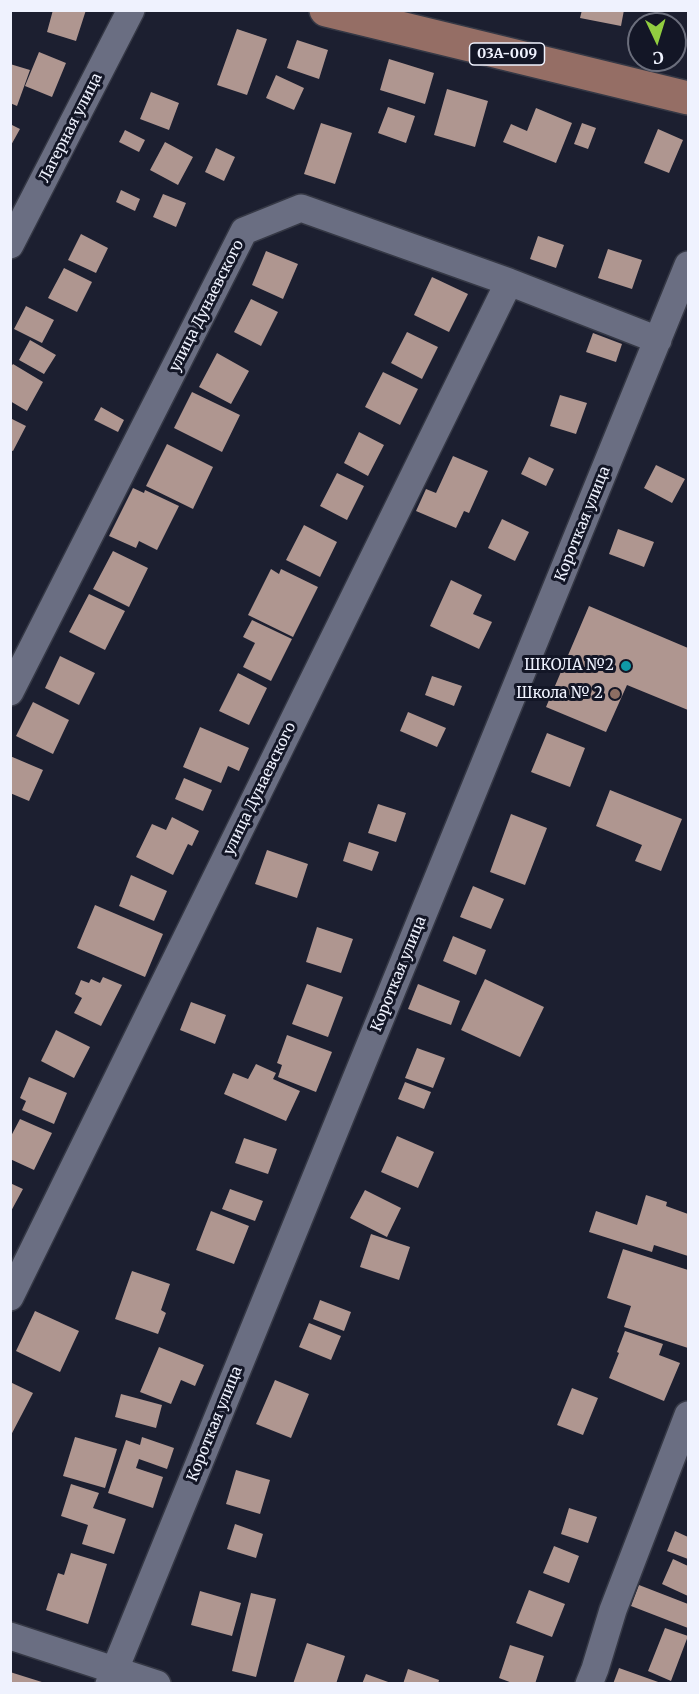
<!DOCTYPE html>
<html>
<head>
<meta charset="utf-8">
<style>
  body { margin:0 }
  #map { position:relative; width:699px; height:1694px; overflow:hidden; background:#1c1f30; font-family:Merriweather,serif }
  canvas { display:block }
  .frame { position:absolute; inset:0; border:12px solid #eff2fe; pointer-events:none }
  .north { position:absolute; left:627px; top:12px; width:60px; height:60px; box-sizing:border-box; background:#131626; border:2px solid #6b6e7c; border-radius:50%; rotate:176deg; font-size:16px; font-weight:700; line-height:24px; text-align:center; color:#eff2fe }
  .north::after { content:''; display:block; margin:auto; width:21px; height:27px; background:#91cd40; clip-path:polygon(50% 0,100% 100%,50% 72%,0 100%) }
</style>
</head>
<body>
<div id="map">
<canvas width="699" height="1694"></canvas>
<div class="frame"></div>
<div class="north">С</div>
</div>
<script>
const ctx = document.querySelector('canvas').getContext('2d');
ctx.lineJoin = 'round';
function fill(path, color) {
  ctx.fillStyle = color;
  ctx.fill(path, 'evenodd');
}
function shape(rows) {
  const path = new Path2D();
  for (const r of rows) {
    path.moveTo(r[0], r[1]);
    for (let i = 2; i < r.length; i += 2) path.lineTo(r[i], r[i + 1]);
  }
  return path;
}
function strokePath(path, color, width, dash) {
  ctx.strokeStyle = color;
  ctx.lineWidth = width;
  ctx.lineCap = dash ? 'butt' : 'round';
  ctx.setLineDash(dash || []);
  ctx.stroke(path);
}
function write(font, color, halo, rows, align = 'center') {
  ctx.font = font + ' Merriweather,serif';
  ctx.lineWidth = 6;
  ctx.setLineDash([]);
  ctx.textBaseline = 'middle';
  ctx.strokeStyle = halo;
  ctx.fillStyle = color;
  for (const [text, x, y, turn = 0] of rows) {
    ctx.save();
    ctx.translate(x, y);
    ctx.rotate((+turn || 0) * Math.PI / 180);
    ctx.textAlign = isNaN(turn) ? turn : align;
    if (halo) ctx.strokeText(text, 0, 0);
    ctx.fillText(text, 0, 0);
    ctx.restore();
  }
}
fill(shape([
  [53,10,86,10,76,41,47,32],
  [582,10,624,10,621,26,580,18],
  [237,29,267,39,247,95,217,85],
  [297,40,328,50,319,79,287,68],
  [39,52,66,63,52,97,25,86],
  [389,59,434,73,425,104,380,90],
  [10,64,30,70,17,106,10,103],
  [276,75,304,88,294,110,266,98],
  [447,89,488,101,475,147,434,135],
  [151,92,179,103,169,130,140,119],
  [388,107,415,116,406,143,378,133],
  [536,108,572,123,556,163,503,142,511,124,527,131],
  [321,123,352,133,335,184,304,174],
  [582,123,596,128,588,149,574,144],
  [10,124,20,129,10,147],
  [658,129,683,140,669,173,644,163],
  [125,130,145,140,139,152,119,142],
  [165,142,193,157,178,185,150,170],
  [216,148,235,157,224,181,205,172],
  [121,190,140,199,135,211,116,202],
  [163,194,186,203,176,227,153,217],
  [81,234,108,248,96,273,68,260],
  [538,236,564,245,556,268,530,259],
  [608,249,642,260,632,289,598,278],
  [266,251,298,264,283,299,252,285],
  [64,268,92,282,77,312,48,298],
  [432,277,468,294,449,332,414,315],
  [251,299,278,312,261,346,234,332],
  [26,306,54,320,42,343,14,329],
  [407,332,438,347,422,379,391,363],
  [593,333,622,344,616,362,586,352],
  [30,340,56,355,44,374,19,360],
  [217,353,249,371,231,404,199,387],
  [13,364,43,382,27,411,10,401,10,368],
  [383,372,418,389,400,425,365,407],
  [192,392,240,415,222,452,174,428],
  [560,395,587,403,576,434,550,426],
  [101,407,124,420,118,432,94,420],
  [10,418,26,426,13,451,10,450],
  [359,432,384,445,368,476,344,463],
  [167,444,213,467,193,509,146,486],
  [453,456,488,471,469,513,464,511,456,528,416,511,426,489,436,493],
  [529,457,554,469,546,486,521,474],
  [656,465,685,479,672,503,644,488],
  [337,473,364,486,347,520,320,506],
  [133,488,144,493,145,490,179,506,157,550,139,541,136,548,109,536],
  [502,519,529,532,515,561,488,548],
  [304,525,337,542,320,577,286,560],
  [618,529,654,542,644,567,609,554],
  [113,551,148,568,129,607,93,589],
  [271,569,279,574,281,569,318,587,293,637,248,615],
  [451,580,482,595,473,614,492,622,479,649,430,626],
  [89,594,125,611,105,650,69,632],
  [589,606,688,648,688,710,627,685,606,732,546,707],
  [252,620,292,639,271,681,243,667,255,643,243,637],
  [60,656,95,673,79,705,45,688],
  [238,673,267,688,249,725,219,711],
  [432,676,462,686,454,706,425,695],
  [33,702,69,720,53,754,16,736],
  [408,712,446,728,437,747,400,731],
  [200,727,249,748,239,771,228,766,221,783,183,767],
  [547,733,585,748,570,787,531,772],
  [10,756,43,770,29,801,10,793],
  [184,778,212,790,203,811,175,799],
  [610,790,682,819,661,871,635,861,642,845,596,826],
  [378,804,406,813,396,842,368,833],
  [511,814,547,828,525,885,490,872],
  [172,817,199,831,192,846,188,844,173,875,136,857,152,824,166,830],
  [349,842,379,852,372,871,343,861],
  [267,850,308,864,297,898,255,884],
  [131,875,167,891,154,921,119,906],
  [473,886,504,899,491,929,460,917],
  [95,905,163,934,145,977,77,948],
  [317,927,353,939,341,973,306,962],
  [453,936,486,950,476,975,443,961],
  [103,977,122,985,101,1026,74,1013,82,998,75,994,81,980,89,983,91,979,100,983],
  [485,979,544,1007,520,1057,461,1030],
  [307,984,343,997,328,1037,292,1024],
  [418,984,460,1001,451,1025,408,1009],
  [191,1002,226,1015,215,1044,180,1030],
  [56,1030,90,1047,74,1078,41,1061],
  [287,1035,332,1052,316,1092,278,1077,282,1065,277,1063],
  [417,1048,445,1058,433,1088,405,1078],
  [256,1064,276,1073,273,1079,300,1091,286,1121,224,1094,233,1073,248,1079],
  [29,1077,67,1093,54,1124,22,1110,26,1101,20,1098],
  [405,1082,431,1092,424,1109,398,1099],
  [20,1119,52,1133,34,1170,10,1159,10,1138],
  [397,1136,434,1152,418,1188,381,1172],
  [244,1138,277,1149,268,1174,235,1163],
  [10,1183,23,1189,10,1213],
  [230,1189,263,1201,255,1221,222,1209],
  [365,1190,401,1208,387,1237,350,1218],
  [646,1195,667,1202,666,1206,688,1214,688,1256,654,1245,652,1252,589,1232,596,1211,637,1225],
  [211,1211,249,1226,234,1264,196,1250],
  [371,1234,410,1247,399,1280,360,1267],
  [623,1249,688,1270,688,1348,624,1327,631,1306,607,1298],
  [132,1271,170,1284,161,1310,166,1313,158,1334,115,1319],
  [320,1300,351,1312,344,1331,313,1319],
  [35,1311,79,1331,60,1372,16,1351],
  [309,1323,341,1336,331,1360,299,1347],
  [625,1331,663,1344,659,1355,680,1363,664,1401,609,1378,619,1353,617,1352],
  [159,1347,204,1365,195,1386,181,1380,171,1404,140,1392],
  [275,1380,309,1394,291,1438,256,1424],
  [10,1382,33,1393,10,1437],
  [572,1388,598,1398,583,1435,557,1425],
  [121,1394,162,1405,156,1428,115,1417],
  [75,1437,117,1449,105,1488,63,1476],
  [142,1437,174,1448,167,1469,139,1459,136,1468,163,1477,153,1508,108,1493,126,1440,140,1445],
  [236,1470,270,1480,260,1514,226,1504],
  [71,1484,99,1493,93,1508,126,1519,114,1554,82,1544,88,1525,61,1516],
  [569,1508,597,1517,588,1543,561,1534],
  [235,1524,263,1534,256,1558,227,1549],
  [675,1531,688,1537,688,1559,667,1551],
  [554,1546,579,1556,569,1583,543,1573],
  [71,1553,107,1564,88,1624,46,1610,58,1573,64,1575],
  [673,1559,688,1566,688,1596,662,1584],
  [639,1585,688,1604,688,1628,631,1606],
  [529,1590,565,1604,552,1637,516,1623],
  [200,1591,241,1603,232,1636,191,1625],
  [251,1593,276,1599,256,1677,232,1671],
  [665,1628,688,1636,671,1681,648,1671],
  [307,1643,345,1656,336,1684,293,1684],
  [510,1645,544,1656,535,1684,515,1684,499,1678],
  [619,1668,661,1683,661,1684,613,1684],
  [408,1669,439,1680,438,1684,403,1684],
  [10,1672,45,1683,45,1684,10,1684],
  [366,1674,391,1683,391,1684,362,1684]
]), '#af9690');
const minor = shape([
  [10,245,131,10],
  [10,692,244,231,301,208,509,282,658,340],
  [10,1297,509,282],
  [10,1636,157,1684],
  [109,1684,688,265],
  [589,1684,595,1669,613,1610,688,1415]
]);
const major = shape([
  [326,10,688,98]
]);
strokePath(minor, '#353845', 30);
strokePath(major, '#353845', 36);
strokePath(minor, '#6a6e82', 27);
strokePath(major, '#956e65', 33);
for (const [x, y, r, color] of [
  [626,666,6,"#0f9aa8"],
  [615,694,6,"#8d6e63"]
]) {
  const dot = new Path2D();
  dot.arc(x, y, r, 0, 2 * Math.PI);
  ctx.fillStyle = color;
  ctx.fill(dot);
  strokePath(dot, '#131626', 2);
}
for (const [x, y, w] of [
  [507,54,75]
]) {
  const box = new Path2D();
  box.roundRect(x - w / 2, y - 11, w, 22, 4.5);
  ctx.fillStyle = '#131626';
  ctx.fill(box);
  strokePath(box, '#eff2fe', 1.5);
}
write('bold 14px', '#eff2fe', null, [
  ["03А-009",507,54]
]);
write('15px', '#eff2fe', '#131626', [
  ["Лагерная улица",71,128,-63],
  ["улица Дунаевского",207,306,-63],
  ["Короткая улица",583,524,-68],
  ["улица Дунаевского",260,789,-64],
  ["Короткая улица",399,974,-68],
  ["Короткая улица",215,1424,-68]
]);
write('15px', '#eff2fe', '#131626', [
  ["ШКОЛА №2",614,666],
  ["Школа № 2",603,694]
], 'right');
</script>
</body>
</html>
